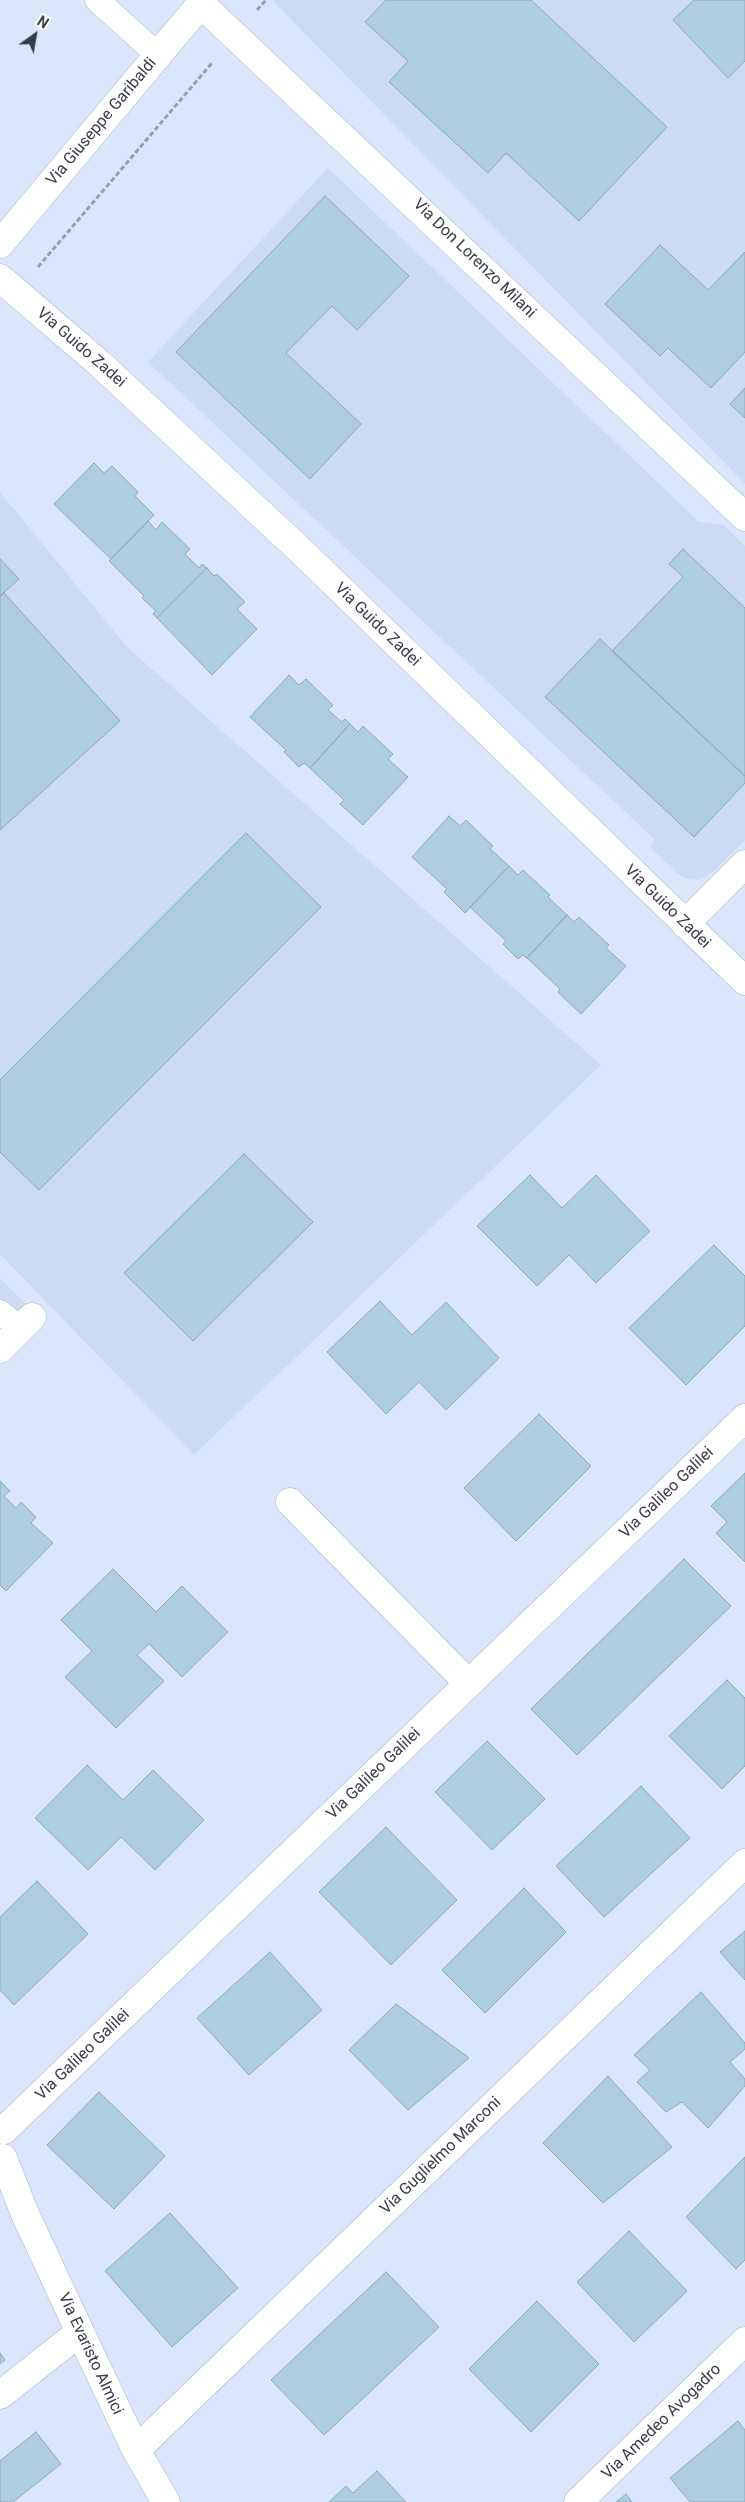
<!DOCTYPE html>
<html>
<head>
<meta charset="utf-8">
<style>
  body { margin:0 }
  #map { position:relative; width:745px; height:2502px; overflow:hidden; background:#dbe6fc; font-family:Roboto,sans-serif }
  canvas { display:block }
  .north { position:absolute; left:10px; top:10px; width:50px; height:50px; -webkit-text-stroke:4px #fff; paint-order:stroke; rotate:32deg; font-size:14px; font-weight:700; line-height:20px; text-align:center; color:#373c47 }
  .north::after { content:''; display:block; margin:auto; width:18px; height:22px; background:#373c47; clip-path:polygon(50% 0,100% 100%,50% 72%,0 100%) }
</style>
</head>
<body>
<div id="map">
<canvas width="745" height="2502"></canvas>
<div class="north">N</div>
</div>
<script>
const ctx = document.querySelector('canvas').getContext('2d');
ctx.lineJoin = 'round';
function fill(path, color) {
  ctx.fillStyle = color;
  ctx.fill(path, 'evenodd');
}
function shape(rows) {
  const path = new Path2D();
  for (const r of rows) {
    path.moveTo(r[0], r[1]);
    for (let i = 2; i < r.length; i += 2) path.lineTo(r[i], r[i + 1]);
  }
  return path;
}
function strokePath(path, color, width, dash) {
  ctx.strokeStyle = color;
  ctx.lineWidth = width;
  ctx.lineCap = dash ? 'butt' : 'round';
  ctx.setLineDash(dash || []);
  ctx.stroke(path);
}
function write(font, color, halo, rows, align = 'center') {
  ctx.font = font + ' Roboto,sans-serif';
  ctx.lineWidth = 4.5;
  ctx.setLineDash([]);
  ctx.textBaseline = 'middle';
  ctx.strokeStyle = halo;
  ctx.fillStyle = color;
  for (const [text, x, y, turn = 0] of rows) {
    ctx.save();
    ctx.translate(x, y);
    ctx.rotate((+turn || 0) * Math.PI / 180);
    ctx.textAlign = isNaN(turn) ? turn : align;
    if (halo) ctx.strokeText(text, 0, 0);
    ctx.fillText(text, 0, 0);
    ctx.restore();
  }
}
fill(shape([
  [275,0,745,0,745,484,274,2],
  [328,168,698,521,724,525,745,546,745,840,713,872,699,880,687,879,677,873,650,847,655,840,148,362],
  [0,492,127,647,601,1065,194,1455,0,1254],
  [0,1278,32,1310,0,1341]
]), '#cddaf5');
const building = shape([
  [386,0,531,0,667,127,579,221,506,153,488,173,389,82,408,61,365,22,386,0],
  [694,0,745,0,745,61,728,78,673,20,694,0],
  [325,196,409,276,357,330,332,306,286,353,361,424,310,479,176,352,325,196],
  [660,245,708,290,745,252,745,352,711,388,668,348,660,356,605,304,660,245],
  [745,388,745,418,730,404,745,388],
  [94,463,104,473,112,466,138,492,135,496,154,515,111,559,54,504,94,463],
  [148,521,156,530,162,522,190,549,185,554,199,568,202,564,207,568,157,618,153,614,156,611,142,598,144,596,109,561,148,521],
  [683,549,745,608,745,776,612,651,683,577,669,564,683,549],
  [0,559,19,579,0,596,0,559],
  [207,568,214,576,217,574,245,602,237,609,257,629,212,675,157,618,207,568],
  [4,593,120,721,0,830,0,596,4,593],
  [600,639,745,776,745,783,694,837,545,697,600,639],
  [289,675,299,685,306,679,333,705,328,710,342,722,345,719,350,724,310,768,304,763,299,767,284,752,286,750,250,717,289,675],
  [350,724,358,732,363,726,393,754,388,759,408,777,363,825,340,804,344,800,310,768,350,724],
  [449,816,460,826,466,820,493,846,490,849,509,866,465,913,444,892,447,889,412,857,449,816],
  [246,833,321,907,39,1190,0,1152,0,1080,246,833],
  [509,866,518,875,523,870,550,895,548,897,567,915,527,958,523,955,518,959,503,944,506,941,470,907,509,866],
  [567,915,574,922,579,917,609,945,606,948,626,966,581,1014,558,992,560,989,527,958,567,915],
  [244,1154,313,1222,193,1341,124,1273,244,1154],
  [530,1175,562,1208,596,1175,650,1231,596,1283,569,1255,537,1286,477,1226,530,1175],
  [714,1245,745,1276,745,1326,686,1385,629,1328,714,1245],
  [380,1301,412,1335,446,1302,499,1358,446,1410,419,1382,386,1414,327,1352,380,1301],
  [539,1414,591,1466,516,1541,464,1488,539,1414],
  [745,1473,745,1562,716,1533,727,1522,711,1506,745,1473],
  [0,1481,10,1491,4,1496,16,1508,21,1502,36,1517,31,1523,53,1543,6,1591,0,1585,0,1481],
  [684,1559,731,1606,577,1755,531,1709,684,1559],
  [113,1569,156,1612,182,1586,228,1632,182,1677,149,1644,137,1655,164,1681,116,1728,65,1677,92,1651,61,1620,113,1569],
  [727,1680,745,1698,745,1766,722,1789,669,1736,727,1680],
  [487,1741,545,1799,492,1850,435,1792,487,1741],
  [87,1765,123,1800,153,1770,204,1820,155,1870,121,1837,88,1870,35,1818,87,1765],
  [641,1786,690,1838,604,1917,556,1866,641,1786],
  [386,1827,457,1900,391,1965,319,1892,386,1827],
  [37,1881,88,1934,14,2005,0,1990,0,1917,37,1881],
  [524,1888,566,1932,485,2013,442,1970,524,1888],
  [745,1931,745,1980,720,1952,745,1931],
  [270,1952,322,2010,249,2075,197,2018,270,1952],
  [701,1992,745,2043,745,2049,730,2062,745,2079,745,2086,708,2128,682,2102,666,2112,637,2082,650,2070,634,2055,701,1992],
  [396,2004,469,2058,408,2110,349,2050,396,2004],
  [608,2076,672,2147,603,2203,543,2143,608,2076],
  [99,2092,165,2156,114,2209,47,2145,99,2092],
  [745,2157,745,2260,736,2269,686,2217,745,2157],
  [170,2213,238,2288,172,2347,105,2271,170,2213],
  [629,2231,687,2291,634,2342,577,2282,629,2231],
  [386,2272,439,2327,324,2435,271,2380,386,2272],
  [537,2301,599,2364,531,2432,469,2369,537,2301],
  [0,2353,5,2360,0,2364,0,2353],
  [738,2421,745,2430,745,2502,690,2502,670,2478,738,2421],
  [36,2432,61,2464,13,2502,0,2502,0,2461,36,2432],
  [377,2471,406,2502,329,2502,346,2486,353,2493,377,2471],
  [626,2494,632,2502,616,2502,626,2494]
]);
fill(building, '#aecdde');
strokePath(building, '#8ba9b9', 1);
const service = shape([
  [97,0,158,55],
  [0,1312,21,1329]
]);
const minor = shape([
  [201,4,745,517],
  [0,278,99,363,301,551,745,981],
  [685,924,745,864],
  [0,1349,32,1317],
  [290,1502,468,1683],
  [4,2130,745,1418],
  [3,2158,25,2214,80,2332,136,2450,166,2502],
  [0,2395,80,2332],
  [136,2450,745,1863],
  [578,2502,745,2341]
]);
const tertiary = shape([
  [0,244,204,0]
]);
strokePath(service, '#a6b3ce', 25);
strokePath(minor, '#a6b3ce', 29);
strokePath(tertiary, '#a6b3ce', 29);
strokePath(shape([
  [257,10,266,0],
  [38,267,212,63]
]), '#97a0b1', 3, [5, 2.5]);
strokePath(service, '#fff', 24);
strokePath(minor, '#fff', 28);
strokePath(tertiary, '#fff', 28);
write('16px', '#373c47', '#fff', [
  ["Via Giuseppe Garibaldi",102,122,-50],
  ["Via Don Lorenzo Milani",474,259,44],
  ["Via Guido Zadei",81,348,41],
  ["Via Guido Zadei",377,625,44],
  ["Via Guido Zadei",667,907,44],
  ["Via Galileo Galilei",667,1493,-44],
  ["Via Galileo Galilei",374,1774,-44],
  ["Via Galileo Galilei",83,2055,-44],
  ["Via Guglielmo Marconi",441,2156,-44],
  ["Via Evaristo Almici",90,2354,65],
  ["Via Amedeo Avogadro",662,2422,-44]
]);
</script>
</body>
</html>
